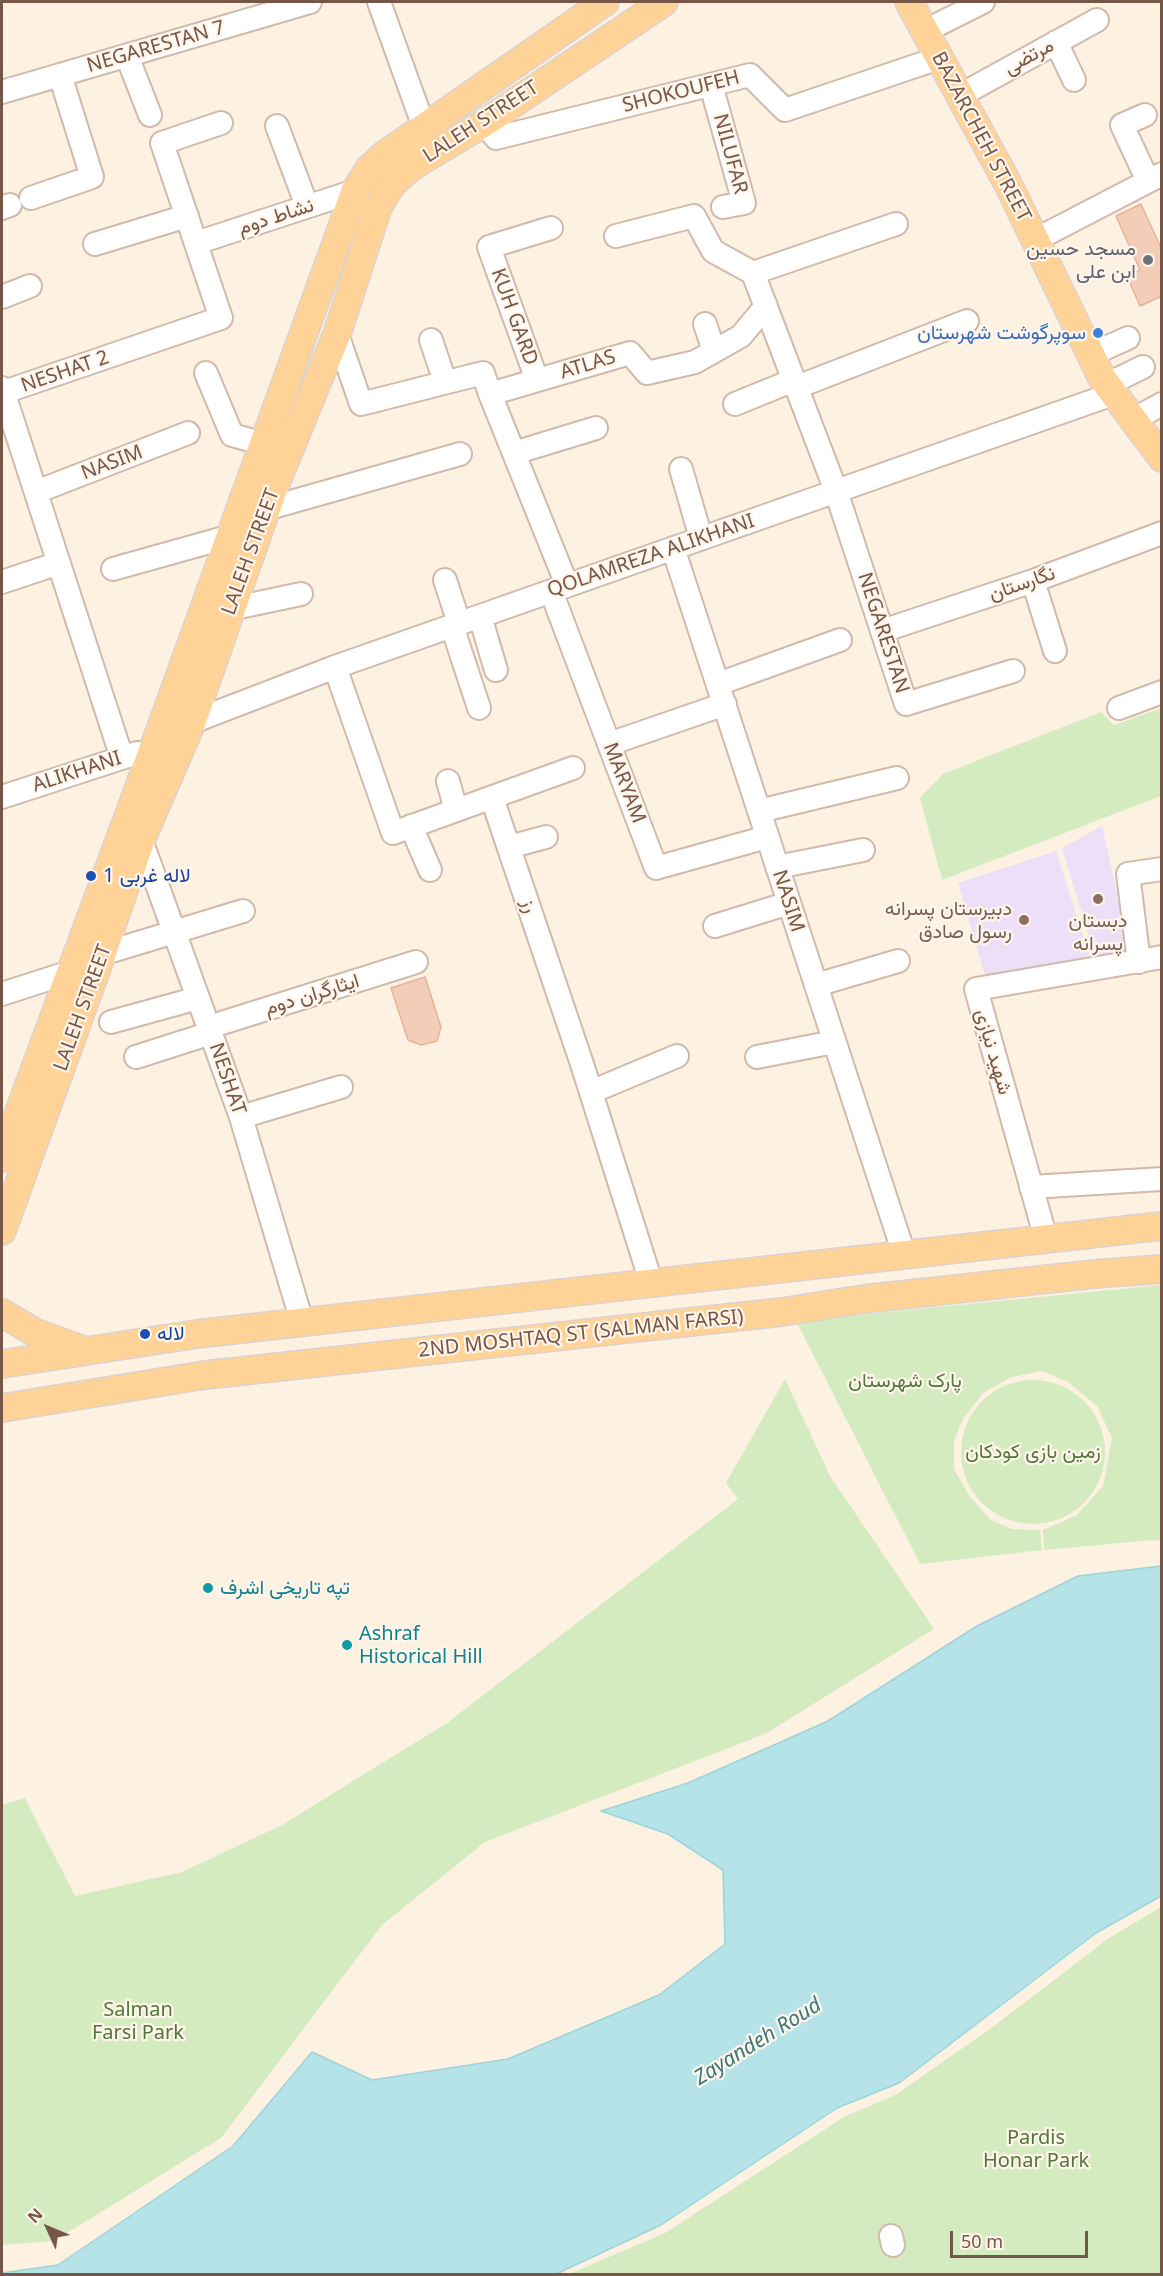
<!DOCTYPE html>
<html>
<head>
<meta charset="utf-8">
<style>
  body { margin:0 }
  #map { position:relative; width:1163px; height:2276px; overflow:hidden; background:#fdf1e2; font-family:"Noto Sans",sans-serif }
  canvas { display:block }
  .frame { position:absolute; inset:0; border:3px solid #765647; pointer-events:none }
  .north { position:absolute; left:18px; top:2198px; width:60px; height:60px; -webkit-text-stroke:4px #fff5ea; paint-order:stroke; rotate:314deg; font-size:16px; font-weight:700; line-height:24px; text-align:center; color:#765647 }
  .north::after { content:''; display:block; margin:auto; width:21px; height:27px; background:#765647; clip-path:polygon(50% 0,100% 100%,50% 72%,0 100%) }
  .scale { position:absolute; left:950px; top:2231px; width:138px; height:27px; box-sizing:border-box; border:3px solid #765647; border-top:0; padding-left:8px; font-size:18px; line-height:21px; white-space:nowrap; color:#765647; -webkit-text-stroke:4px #fff5ea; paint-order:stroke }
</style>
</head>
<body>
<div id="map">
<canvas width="1163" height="2276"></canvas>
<div class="frame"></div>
<div class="north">N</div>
<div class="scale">50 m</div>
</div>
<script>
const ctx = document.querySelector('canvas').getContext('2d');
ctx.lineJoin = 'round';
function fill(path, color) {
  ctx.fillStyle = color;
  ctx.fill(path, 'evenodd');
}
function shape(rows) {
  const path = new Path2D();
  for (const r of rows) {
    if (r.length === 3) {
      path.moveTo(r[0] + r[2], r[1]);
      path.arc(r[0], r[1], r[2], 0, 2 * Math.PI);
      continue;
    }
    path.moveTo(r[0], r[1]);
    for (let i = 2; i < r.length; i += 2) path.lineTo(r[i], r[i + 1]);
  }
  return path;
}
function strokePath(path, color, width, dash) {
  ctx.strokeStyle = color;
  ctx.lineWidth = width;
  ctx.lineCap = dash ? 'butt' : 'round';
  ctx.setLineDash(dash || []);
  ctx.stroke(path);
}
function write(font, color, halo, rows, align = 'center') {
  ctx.font = font + ' "Noto Sans",Vazirmatn,sans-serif';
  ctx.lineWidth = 4.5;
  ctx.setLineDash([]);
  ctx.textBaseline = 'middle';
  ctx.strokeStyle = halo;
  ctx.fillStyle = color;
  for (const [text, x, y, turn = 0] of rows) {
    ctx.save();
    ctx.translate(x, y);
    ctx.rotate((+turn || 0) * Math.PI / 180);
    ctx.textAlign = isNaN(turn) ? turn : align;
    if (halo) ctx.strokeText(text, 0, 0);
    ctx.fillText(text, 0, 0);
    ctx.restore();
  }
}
fill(shape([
  [1102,826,1130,951,1095,956,1062,848],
  [1056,851,1090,957,986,979,958,883]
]), '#eedff9');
fill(shape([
  [1159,709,1162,718,1161,796,942,880,920,798,943,774,1101,712,1114,725],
  [1161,1285,1161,1541,1152,1540,1044,1550,1043,1530,1077,1515,1103,1486,1112,1438,1097,1406,1068,1382,1042,1371,1012,1377,983,1393,963,1419,954,1440,954,1469,968,1494,991,1520,1012,1529,1040,1530,1042,1550,920,1564,796,1321],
  [785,1379,830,1476,934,1629,765,1734,485,1842,382,1925,221,2138,54,2241,2,2245,2,1805,25,1798,75,1896,182,1872,282,1825,447,1723,738,1499,726,1483],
  [1033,1452,72],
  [1161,1907,1161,2274,569,2274,665,2233,844,2117,897,2094,994,2026,1109,1938]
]), '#d4ebc0');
const water = shape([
  [1161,1566,1161,1896,1096,1933,899,2083,837,2108,661,2225,556,2274,2,2274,2,2273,58,2265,233,2146,312,2052,372,2080,508,2059,659,1995,725,1944,723,1870,668,1834,601,1811,688,1783,828,1721,977,1626,1078,1576,1161,1566]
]);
fill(water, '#b6e3e8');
strokePath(water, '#9cd4da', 1.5);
const building = shape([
  [1141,204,1162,250,1162,296,1140,306,1127,276,1140,270,1116,216,1141,204],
  [425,977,441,1027,437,1041,421,1045,408,1040,391,988,425,977]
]);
fill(building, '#f4cdb9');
strokePath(building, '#e7b298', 1.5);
const minor = shape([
  [379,2,424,127],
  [925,31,983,2],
  [1056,42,1074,80],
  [127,56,150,115],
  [711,85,744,203,723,207],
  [2,92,310,2],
  [961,95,1097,20],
  [1145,115,1122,125,1148,181],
  [484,123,496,138,750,75,785,110,939,58],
  [277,126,307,206],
  [31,198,92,177,60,75],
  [2,208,10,205],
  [616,236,694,216,713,251,753,273,836,491,906,704,1013,671],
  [1035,240,1162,174],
  [196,243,355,191],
  [95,244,187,216],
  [753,273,896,224],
  [2,297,30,286],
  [705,324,714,351],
  [337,334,361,404,483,373,490,394,630,353,647,373,695,362,741,336,766,306],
  [431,340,445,382],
  [1090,355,1128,338],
  [206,373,232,435,264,444],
  [537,380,489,247,551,228],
  [1106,385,1143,367],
  [797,387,967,321],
  [2,388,122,758],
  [4,392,221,318,162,143,221,123],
  [490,394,567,585],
  [735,404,794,380],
  [1133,420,1162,404],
  [514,453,596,428],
  [681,469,701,538],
  [36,492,188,433],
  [266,509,460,454],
  [673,548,904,1254],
  [113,569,231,536],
  [445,580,459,623],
  [1033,581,1055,651],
  [2,582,59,563],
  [551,591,656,868,767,837],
  [230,609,301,594],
  [480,616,496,670],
  [452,626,479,708],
  [882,631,1033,581,1162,533],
  [335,667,393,833,573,768],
  [718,684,840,640],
  [1119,708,1162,692],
  [192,722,335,667,1113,394],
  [609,744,725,704],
  [448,781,456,810],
  [2,797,137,753],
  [492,798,582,1064,651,1282],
  [759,811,897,778],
  [411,826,430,870],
  [141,840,241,1117,302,1322],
  [509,847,546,837],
  [777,867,863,850],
  [715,926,789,903],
  [115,950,243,911],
  [1139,962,1128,874,1162,869],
  [816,985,898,961],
  [2,994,70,972],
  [111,1022,198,998],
  [209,1027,416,962],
  [136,1057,211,1033],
  [757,1057,834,1042],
  [591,1092,677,1056],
  [241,1117,341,1087],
  [1031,1187,1162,1179],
  [1046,1239,976,989,1162,957],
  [891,2236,893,2245]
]);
const major = shape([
  [909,2,1008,184,1102,378,1162,458],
  [2,1158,162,725,355,191,369,169,384,155,605,2],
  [2,1231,102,954,141,840,192,722,273,490,337,334,378,207,392,184,411,167,484,123,664,2],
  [2,1313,34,1332,83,1350],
  [2,1364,197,1334,1162,1226],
  [2,1408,205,1375,782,1312,864,1299,1095,1274,1162,1269]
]);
strokePath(minor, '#d1baab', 26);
strokePath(major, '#dbd3cf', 30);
strokePath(minor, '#fff', 22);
strokePath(major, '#ffd398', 27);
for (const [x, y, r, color] of [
  [1148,260,6,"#6b7280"],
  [1098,333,6,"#3f7fe0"],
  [91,876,6,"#1a4fb4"],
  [1098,899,6,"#8d6e63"],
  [1024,920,6,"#8d6e63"],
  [145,1334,6,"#1a4fb4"],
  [208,1588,6,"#0f9aa8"],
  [347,1645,6,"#0f9aa8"]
]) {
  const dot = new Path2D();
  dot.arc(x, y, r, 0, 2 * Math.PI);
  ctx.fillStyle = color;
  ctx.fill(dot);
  strokePath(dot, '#fff5ea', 2);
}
write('20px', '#765647', '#fff5ea', [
  ["NEGARESTAN 7",156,47,-16],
  ["مرتضی",1029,57,-29],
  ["SHOKOUFEH",681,92,-14],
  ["LALEH STREET",481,122,-33],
  ["BAZARCHEH STREET",981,137,62],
  ["NILUFAR",730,154,75],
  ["نشاط دوم",276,217,-18],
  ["KUH GARD",514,317,70],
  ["ATLAS",588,365,-17],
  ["NESHAT 2",65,372,-19],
  ["NASIM",112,463,-21],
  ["LALEH STREET",251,552,-70],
  ["QOLAMREZA ALIKHANI",651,556,-19],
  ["نگارستان",1022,584,-19],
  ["NEGARESTAN",883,633,72],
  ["ALIKHANI",77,772,-18],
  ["MARYAM",624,783,69],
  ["NASIM",788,901,72],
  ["رز",529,906,71],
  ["ایثارگران دوم",312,995,-17],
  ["LALEH STREET",83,1008,-70],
  ["شهید نیازی",993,1052,74],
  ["NESHAT",227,1079,71],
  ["2ND MOSHTAQ ST (SALMAN FARSI)",581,1334,-6]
]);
write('20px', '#5b616d', '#fff5ea', [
  ["مسجد حسین",1136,249],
  ["ابن علی",1136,272]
], 'right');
write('20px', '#366cbe', '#fff5ea', [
  ["سوپرگوشت شهرستان",1086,333]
], 'right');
write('20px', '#164399', '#fff5ea', [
  ["لاله غربی 1",103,876],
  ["لاله",157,1334]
], 'left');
write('20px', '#785e54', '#fff5ea', [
  ["دبیرستان پسرانه",1012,909],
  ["رسول صادق",1012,932],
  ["دبستان",1098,921,"center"],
  ["پسرانه",1098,944,"center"]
], 'right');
write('20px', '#51773c', '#fff5ea', [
  ["پارک شهرستان",905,1381],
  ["زمین بازی کودکان",1033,1452],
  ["Salman",138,2010],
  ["Farsi Park",138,2033],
  ["Pardis",1036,2138],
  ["Honar Park",1036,2161]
]);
write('20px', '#0d838f', '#fff5ea', [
  ["تپه تاریخی اشرف",220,1588],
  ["Ashraf",359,1634],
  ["Historical Hill",359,1657]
], 'left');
write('italic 21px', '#3a767d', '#fff5ea', [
  ["Zayandeh Roud",758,2042,-32]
]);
</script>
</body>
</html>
